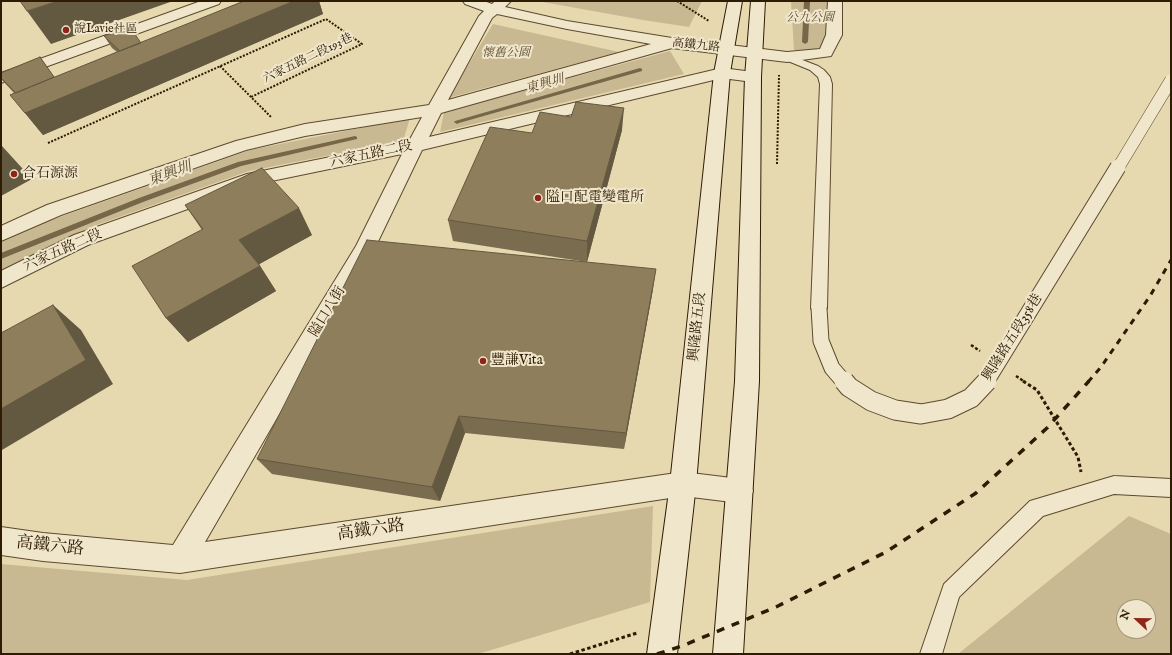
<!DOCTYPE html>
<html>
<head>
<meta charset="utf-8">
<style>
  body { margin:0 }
  #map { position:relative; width:1172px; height:655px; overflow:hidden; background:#e7d9af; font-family:"IM FELL English",serif }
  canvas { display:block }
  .frame { position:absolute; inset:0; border:2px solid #2e1b03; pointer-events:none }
  .north { position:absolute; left:1116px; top:599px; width:40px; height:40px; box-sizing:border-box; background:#efe6cb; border:1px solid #a2957b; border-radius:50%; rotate:292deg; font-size:11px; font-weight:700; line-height:16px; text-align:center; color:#2e1b03 }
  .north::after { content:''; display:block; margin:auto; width:14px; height:18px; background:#8f2418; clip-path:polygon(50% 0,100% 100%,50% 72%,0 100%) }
</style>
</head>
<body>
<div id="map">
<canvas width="1172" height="655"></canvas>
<div class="frame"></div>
<div class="north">N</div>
</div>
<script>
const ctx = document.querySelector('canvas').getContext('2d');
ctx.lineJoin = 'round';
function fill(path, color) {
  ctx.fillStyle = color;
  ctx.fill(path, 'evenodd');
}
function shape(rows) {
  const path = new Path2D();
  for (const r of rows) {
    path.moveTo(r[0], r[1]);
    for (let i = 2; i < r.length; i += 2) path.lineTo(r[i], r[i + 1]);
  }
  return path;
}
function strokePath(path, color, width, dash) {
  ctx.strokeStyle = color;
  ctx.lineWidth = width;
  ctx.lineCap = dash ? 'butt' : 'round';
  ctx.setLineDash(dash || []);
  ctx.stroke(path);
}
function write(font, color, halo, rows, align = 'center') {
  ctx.font = font + ' "IM FELL English","Noto Serif TC",serif';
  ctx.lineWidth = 4;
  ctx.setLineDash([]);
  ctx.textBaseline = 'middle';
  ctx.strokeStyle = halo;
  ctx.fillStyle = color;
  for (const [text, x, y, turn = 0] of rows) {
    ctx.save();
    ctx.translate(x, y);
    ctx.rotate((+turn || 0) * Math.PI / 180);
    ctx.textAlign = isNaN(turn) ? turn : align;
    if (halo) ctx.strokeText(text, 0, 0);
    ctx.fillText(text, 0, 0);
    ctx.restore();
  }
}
fill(shape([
  [537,1,702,1,689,27,643,20],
  [791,1,828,1,827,32,819,50,794,50],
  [493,24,619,52,448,98],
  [670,51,684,74,440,132,444,112],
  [410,118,403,141,249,171,91,227,1,271,1,242,40,224,250,150],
  [653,506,650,602,478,654,1,654,1,564,187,580],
  [1129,516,1171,534,1171,654,958,654],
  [1124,607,1148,607,1148,631,1124,631]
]), '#c8b992');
fill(shape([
  [804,1,810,1,808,42,805,44,802,42,804,1],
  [640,68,642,69,642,71,459,123,457,124,454,122,455,121,640,68],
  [355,136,357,137,357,139,241,166,143,202,1,259,1,253,139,198,238,162,355,136]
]), '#776647');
const lane = shape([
  [787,54,818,66,824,70,830,77,832,84,827,308,825,312,819,314,813,312,811,308,820,84,818,77,810,70,783,59,781,57,783,55,787,54],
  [1114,476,1171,479,1171,497,1114,494,1043,516,959,597,942,654,920,654,944,584,1030,501,1114,476]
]);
const street = shape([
  [201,1,221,1,219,4,1,83,1,73,201,1],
  [463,1,484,1,492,4,495,1,511,1,505,7,567,21,672,38,787,52,820,49,826,35,828,1,842,1,842,35,831,56,787,62,672,48,441,113,429,137,722,68,753,72,759,74,761,77,759,80,753,82,722,78,422,150,372,254,205,542,683,472,740,479,749,482,753,491,749,500,740,503,683,496,180,573,43,561,1,555,1,527,43,533,173,545,356,246,402,154,257,184,88,245,1,288,1,271,74,235,247,174,409,141,422,117,305,136,246,150,61,215,1,241,1,226,47,205,236,141,305,124,429,105,479,16,484,11,465,4,463,1],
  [497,14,567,29,651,44,448,100,492,18,497,14]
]);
const secondary = shape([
  [728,1,742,1,730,73,696,484,677,654,647,654,670,484,714,73,728,1],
  [751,1,765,1,761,77,759,381,743,654,713,654,735,381,745,77,751,1]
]);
strokePath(lane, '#5c4a2e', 2);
strokePath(street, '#5c4a2e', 2);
strokePath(secondary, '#2e1b03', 2);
strokePath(shape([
  [677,1,709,21],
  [220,66,272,118],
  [48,143,326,19,362,44,251,97],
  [777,164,779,75]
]), '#2e1b03', 2, [2, 1.5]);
strokePath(shape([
  [971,345,980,351],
  [1016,376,1025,382]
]), '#2e1b03', 2.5, [3, 2]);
strokePath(shape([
  [1023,381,1037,390,1078,457,1081,472],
  [570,654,637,633]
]), '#2e1b03', 3, [3.5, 2.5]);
fill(lane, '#efe6cb');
fill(street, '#efe6cb');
fill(secondary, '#efe6cb');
strokePath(shape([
  [1088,382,1101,367,1150,296,1171,260]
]), '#2e1b03', 3, [6, 6]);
strokePath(shape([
  [657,654,682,646,776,607,886,552,976,493,1047,428,1089,381]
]), '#2e1b03', 3.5, [8, 8]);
const laneBridgeFar2 = shape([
  [1118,168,1171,80]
]);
const laneBridgeFar1 = shape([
  [819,308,821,341,832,368,844,382],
  [986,382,1118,167]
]);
const laneBridge = shape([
  [844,381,849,387,871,401,895,410,921,414,948,409,971,398,987,381]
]);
strokePath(laneBridgeFar2, '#5c4a2e', 13, []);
strokePath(laneBridgeFar1, '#5c4a2e', 17, []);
strokePath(laneBridge, '#5c4a2e', 21, []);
strokePath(laneBridgeFar2, '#efe6cb', 12);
strokePath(laneBridgeFar1, '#efe6cb', 15);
strokePath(laneBridge, '#efe6cb', 19);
fill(shape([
  [244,1,319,1,323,14,43,135,10,95,14,93,1,79,1,73,55,77,117,52,112,48,104,36,141,43],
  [622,130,587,262,453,241,448,220,532,133],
  [185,205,312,235,259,264,276,291,188,342,166,318,202,230],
  [653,289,624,449,465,433,440,501,272,474,257,459]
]), '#7a6c4f');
fill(shape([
  [58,1,173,1,51,44,27,11],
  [294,1,319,1,323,14,43,135,25,113,40,57,67,95],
  [624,108,622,130,587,262,587,241],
  [2,146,32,179,1,196,1,147],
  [299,208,312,235,256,266,239,240],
  [260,266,276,291,188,342,166,318],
  [656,269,653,289,624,449,626,433],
  [53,305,81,330,113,384,2,450,1,449,1,409],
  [459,416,465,433,440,501,432,487]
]), '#635840');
const building = shape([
  [20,1,58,1,27,11,20,1],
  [244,1,294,1,25,113,10,95,244,1],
  [130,27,141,43,120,51,104,36,130,27],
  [40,57,54,77,16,93,1,78,1,73,40,57],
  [576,102,624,108,587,241,448,220,490,127,532,133,540,112,571,117,576,102],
  [262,168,299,208,239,240,260,266,166,318,132,266,203,229,185,205,262,168],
  [367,240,656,269,626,433,459,416,432,487,257,459,367,240],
  [53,305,86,360,1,409,1,333,53,305]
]);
fill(building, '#8e7e5c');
strokePath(building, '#635840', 1);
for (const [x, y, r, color] of [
  [66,30,4,"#8f2418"],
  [14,174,4,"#8f2418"],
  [538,198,4,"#8f2418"],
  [483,361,4,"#8f2418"]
]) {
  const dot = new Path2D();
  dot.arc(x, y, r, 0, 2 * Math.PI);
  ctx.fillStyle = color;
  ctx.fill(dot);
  strokePath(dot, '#efe6cb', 1.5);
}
write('italic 12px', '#5c4a2e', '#efe6cb', [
  ["公九公園",810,19],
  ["懷舊公園",506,54]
]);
write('12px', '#2e1b03', '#efe6cb', [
  ["說Lavie社區",74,30]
], 'left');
write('12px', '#2e1b03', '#efe6cb', [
  ["高鐵九路",696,46,6],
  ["六家五路二段193巷",308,59,-26]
]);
write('italic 13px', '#5f4d31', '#efe6cb', [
  ["東興圳",545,85,-16]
]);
write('14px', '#2e1b03', '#efe6cb', [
  ["六家五路二段",371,155,-12],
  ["六家五路二段",63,251,-24],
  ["隘口八街",328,312,-59],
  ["興隆路五段",698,327,-84],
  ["興隆路五段358巷",1013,338,-58]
]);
write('14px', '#2e1b03', '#efe6cb', [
  ["合石源源",22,174],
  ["隘口配電變電所",546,198],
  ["豐謙Vita",491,361]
], 'left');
write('italic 15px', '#5f4d31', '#efe6cb', [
  ["東興圳",170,175,-20]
]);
write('17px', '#2e1b03', '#efe6cb', [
  ["高鐵六路",371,531,-8],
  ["高鐵六路",50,547,6]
]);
</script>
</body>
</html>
